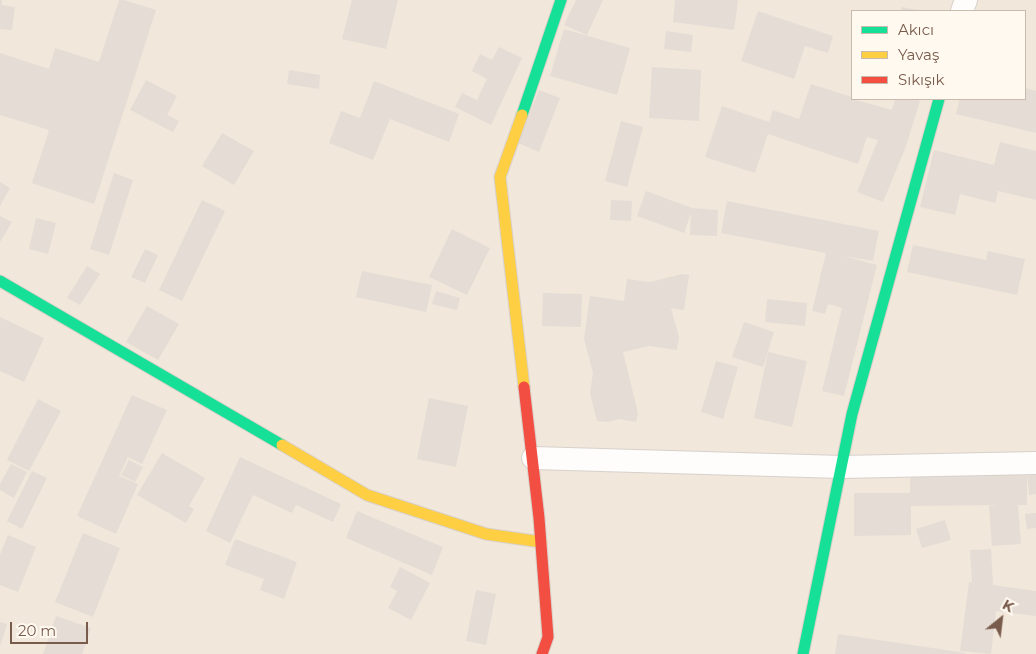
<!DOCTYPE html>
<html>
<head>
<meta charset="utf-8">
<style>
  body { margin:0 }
  #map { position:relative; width:1036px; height:654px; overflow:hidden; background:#f8f4ee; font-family:Montserrat,sans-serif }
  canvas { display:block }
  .legend { position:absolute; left:851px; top:10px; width:175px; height:90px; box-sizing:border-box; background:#fff9f0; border:1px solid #c9baae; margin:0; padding:6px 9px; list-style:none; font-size:15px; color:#785b4b }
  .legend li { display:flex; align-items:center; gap:10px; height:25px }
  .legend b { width:25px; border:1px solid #c9baae }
  .north { position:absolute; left:976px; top:594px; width:50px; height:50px; -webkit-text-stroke:4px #fff9f0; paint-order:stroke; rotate:29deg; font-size:14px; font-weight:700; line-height:20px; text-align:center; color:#785b4b }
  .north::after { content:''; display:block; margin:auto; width:18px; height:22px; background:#785b4b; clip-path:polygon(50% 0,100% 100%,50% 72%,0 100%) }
  .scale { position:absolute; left:10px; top:622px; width:78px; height:22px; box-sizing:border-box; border:2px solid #785b4b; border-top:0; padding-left:6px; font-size:15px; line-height:18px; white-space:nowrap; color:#785b4b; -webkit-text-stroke:4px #fff9f0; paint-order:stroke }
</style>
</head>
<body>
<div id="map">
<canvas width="1036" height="654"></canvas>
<ul class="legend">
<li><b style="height:6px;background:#16e098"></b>Akıcı</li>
<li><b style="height:6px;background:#ffcf43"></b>Yavaş</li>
<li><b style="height:6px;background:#f24e42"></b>Sıkışık</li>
</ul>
<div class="north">K</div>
<div class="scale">20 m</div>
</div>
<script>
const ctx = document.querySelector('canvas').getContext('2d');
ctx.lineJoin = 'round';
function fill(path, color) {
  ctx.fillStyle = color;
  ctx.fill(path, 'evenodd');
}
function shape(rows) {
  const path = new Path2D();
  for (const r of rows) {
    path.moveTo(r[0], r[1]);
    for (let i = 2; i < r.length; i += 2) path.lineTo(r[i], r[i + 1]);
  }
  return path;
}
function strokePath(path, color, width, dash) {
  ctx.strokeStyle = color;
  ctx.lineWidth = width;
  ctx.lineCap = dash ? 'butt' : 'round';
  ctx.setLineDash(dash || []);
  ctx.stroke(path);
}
fill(shape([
  [0,0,1036,0,1036,654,0,654],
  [852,11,1025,11,1025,99,852,99]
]), '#f1e7db');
fill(shape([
  [0,0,2,0,2,5,15,7,12,30,0,29],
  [119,0,124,0,156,10,94,204,32,183,49,130,0,115,0,53,49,69,55,48,99,62],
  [352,0,398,0,386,49,342,39],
  [576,0,603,0,587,35,564,25],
  [675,0,738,0,734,30,673,22],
  [902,7,917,10,917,11,901,11],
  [758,11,833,36,828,53,805,46,794,79,741,61],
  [564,29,630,48,617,95,550,76],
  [666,31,693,35,691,52,664,49],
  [499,47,522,58,491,125,455,107,462,93,477,100,487,79,472,71,480,54,492,60],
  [652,67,701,70,699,121,649,118],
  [289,70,320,75,319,89,287,84],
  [146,80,177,96,167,115,179,121,173,132,130,110],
  [374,81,459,114,449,142,390,119,373,160,329,143,341,111,360,118],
  [811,84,852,97,852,99,892,110,895,99,915,99,920,101,905,149,883,202,857,192,878,140,867,137,858,164,768,134,755,173,705,157,722,106,769,122,773,110,799,119],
  [1025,88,1036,91,1036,133,956,114,960,99,1025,99],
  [539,90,560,98,539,152,518,143],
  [621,121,643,127,627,187,605,181],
  [222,133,254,151,234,185,202,166],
  [1000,142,1036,151,1036,200,998,191,995,203,960,194,955,215,920,207,934,150,994,165],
  [114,173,133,180,109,255,90,249],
  [0,182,10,188,0,206],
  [646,191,692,208,718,210,717,236,690,235,691,213,684,233,637,216],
  [202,200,225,211,182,301,159,290],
  [611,200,632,201,631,221,610,220],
  [727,201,879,231,873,261,844,256,877,265,844,396,822,391,842,308,828,304,825,314,812,311,826,253,721,233],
  [0,216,12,222,0,242],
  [36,218,56,223,48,254,29,249],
  [452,229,490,248,467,295,429,277],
  [913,245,986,260,988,251,1025,259,1017,295,907,272],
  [145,249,158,255,145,283,131,277],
  [87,266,100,274,80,305,67,298],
  [362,271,432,285,426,312,356,297],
  [682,274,689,275,684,310,671,308,679,337,677,350,649,346,623,352,638,413,636,422,619,419,607,422,597,421,590,393,593,373,584,339,590,296,624,301,627,279,650,282],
  [436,291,460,298,457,310,432,304],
  [543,293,582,294,581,327,542,326],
  [767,299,807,303,805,326,765,322],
  [147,306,179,324,158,360,126,342],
  [0,317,44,338,24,382,0,371],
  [744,322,774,332,763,367,732,357],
  [768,352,807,361,792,427,754,418],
  [716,361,738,367,723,419,701,412],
  [132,395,167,410,142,464,128,457,119,476,138,484,116,534,77,516],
  [429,398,468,406,456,467,417,459],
  [38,399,61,411,29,471,7,460],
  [162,453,205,478,189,506,194,509,186,523,137,495],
  [240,457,341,504,333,522,296,505,292,513,253,495,230,543,206,531],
  [129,460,143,467,135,482,121,475],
  [11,464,27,472,14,498,0,490,0,484],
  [1036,470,1036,494,1029,495,1027,471],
  [32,471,47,478,22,529,7,521],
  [1027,473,1027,505,1018,505,1021,544,992,546,989,506,997,505,911,506,911,535,854,536,854,493,910,493,910,474],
  [357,511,443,547,432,575,346,538],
  [1036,513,1036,528,1027,529,1025,514],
  [945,520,951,540,922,548,916,529],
  [83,533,120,548,93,617,55,602],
  [8,535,36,547,18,592,0,585,0,555],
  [235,539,297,562,284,599,260,590,264,579,225,565],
  [991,549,993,585,1036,591,1036,616,996,611,991,654,960,651,969,582,972,583,970,550],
  [400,567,430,583,411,620,388,608,397,591,390,587],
  [476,590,496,594,486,645,466,641],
  [56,616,91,628,82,654,43,654],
  [0,622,7,624,0,646],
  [838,634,966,653,965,654,835,654]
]), '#e5ddd5');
const street = shape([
  [962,11,966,0],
  [533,458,842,467,1036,463]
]);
const fast = shape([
  [522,115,561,0],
  [0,281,282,445],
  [803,654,852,414,939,99]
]);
const slow = shape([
  [522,115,500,177,524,387],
  [282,445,367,495,486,534,541,542]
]);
const jam = shape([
  [524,387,539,518,548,637,542,654]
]);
strokePath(street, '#d7d1cb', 24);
strokePath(fast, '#d8d0c9', 13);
strokePath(slow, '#d8d0c9', 13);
strokePath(jam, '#d8d0c9', 13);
strokePath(street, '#fefdfc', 22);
strokePath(fast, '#16e098', 11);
strokePath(slow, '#ffcf43', 11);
strokePath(jam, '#f24e42', 11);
</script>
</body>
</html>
